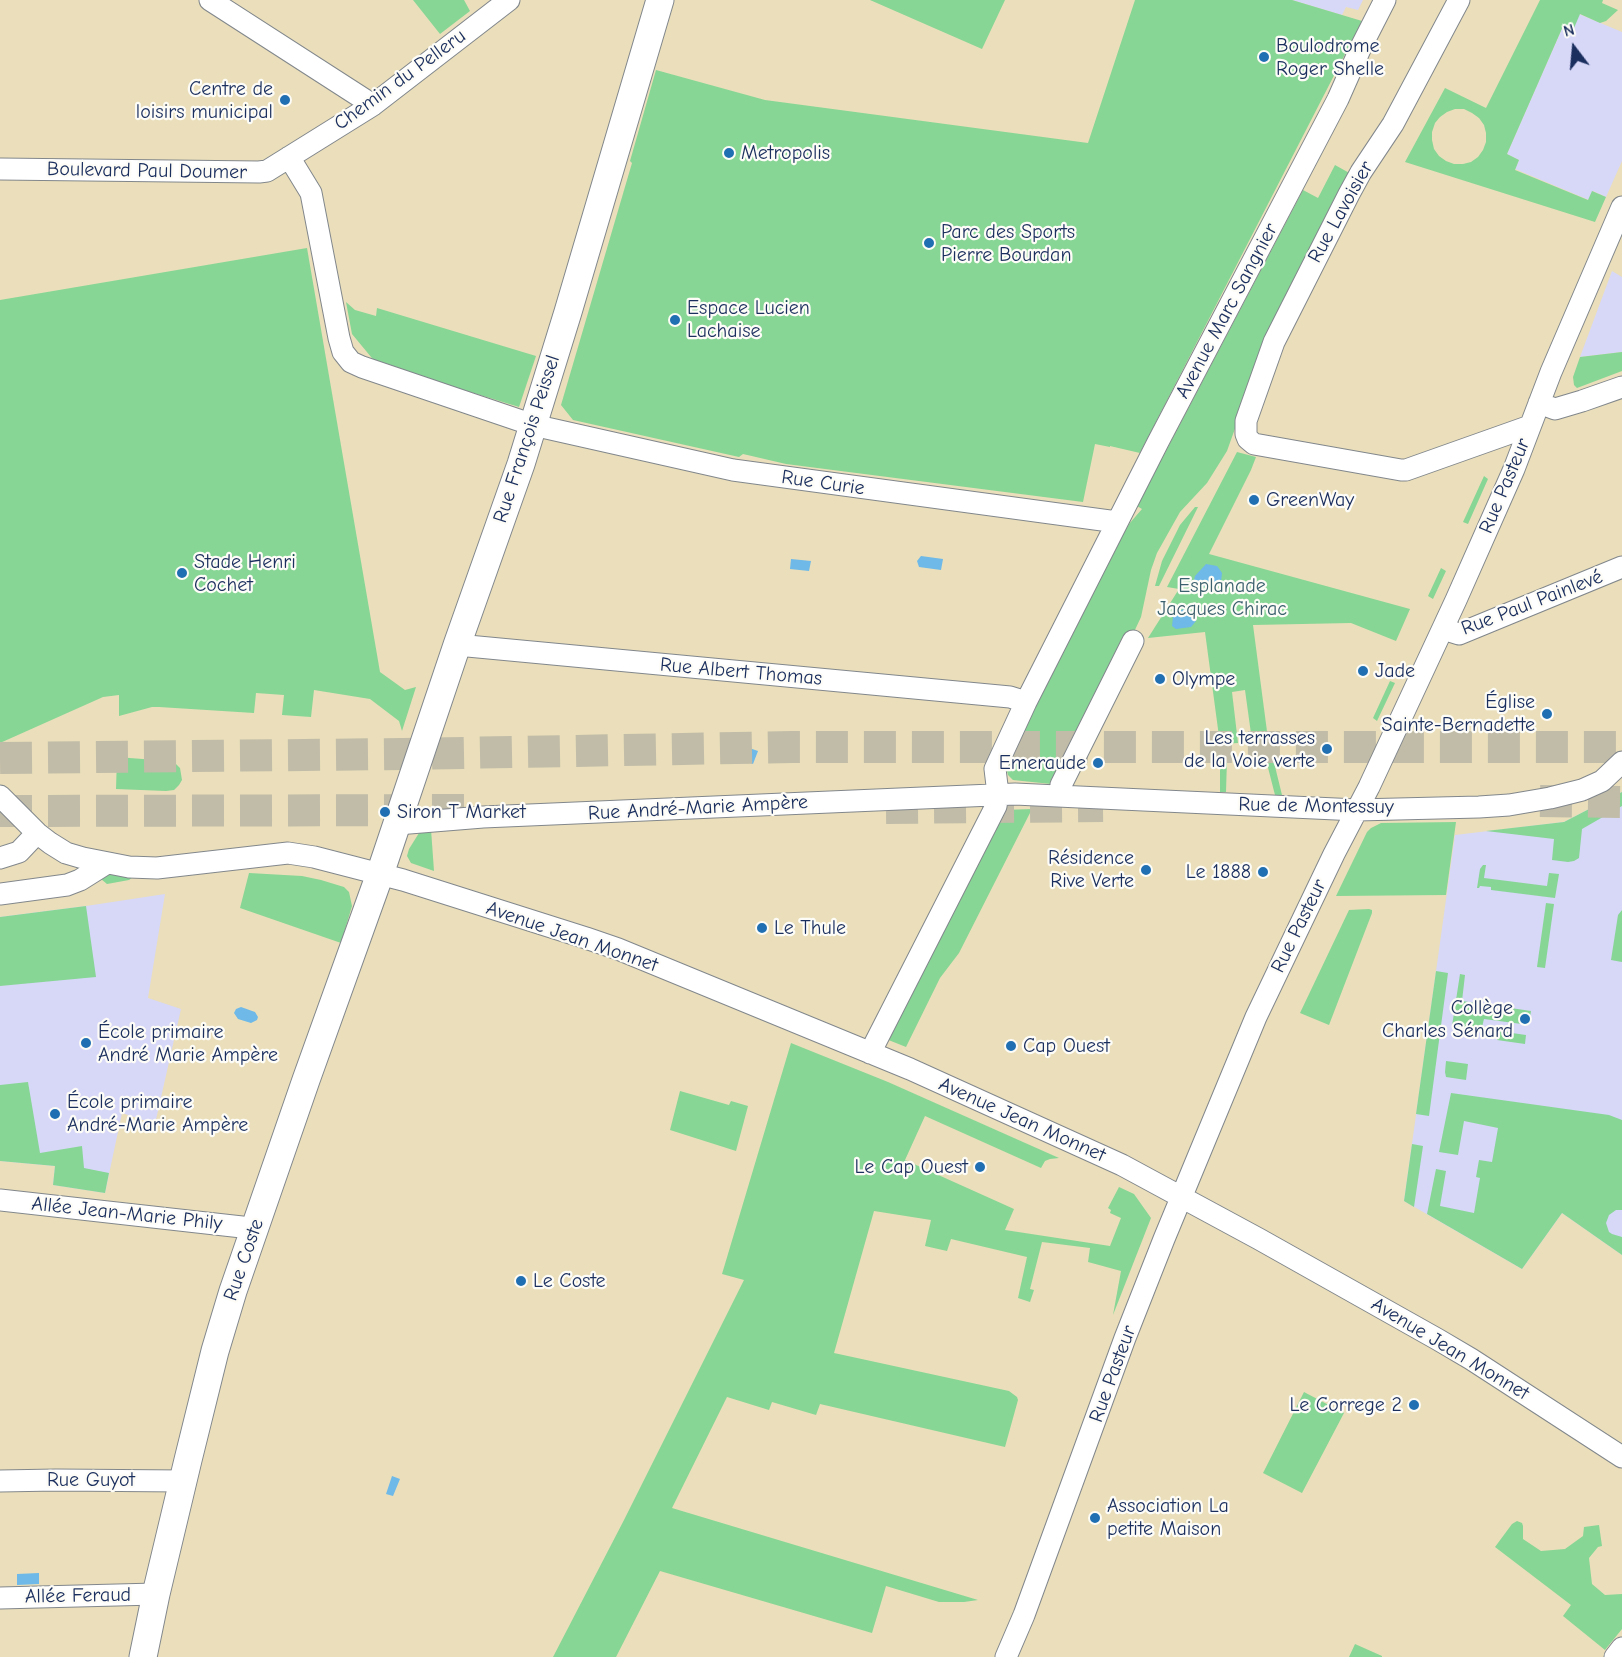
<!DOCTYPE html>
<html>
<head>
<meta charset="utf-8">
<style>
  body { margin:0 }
  #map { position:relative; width:1622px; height:1657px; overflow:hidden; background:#eadfba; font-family:"Comic Neue",sans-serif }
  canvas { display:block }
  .north { position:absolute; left:1544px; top:18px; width:60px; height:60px; -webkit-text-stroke:4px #fdfcf7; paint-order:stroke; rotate:344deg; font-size:16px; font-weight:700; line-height:24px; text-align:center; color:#1b2f5e }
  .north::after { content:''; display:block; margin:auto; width:21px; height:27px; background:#1b2f5e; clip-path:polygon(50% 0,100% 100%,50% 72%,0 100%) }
</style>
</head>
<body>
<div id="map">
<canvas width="1622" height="1657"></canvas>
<div class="north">N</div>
</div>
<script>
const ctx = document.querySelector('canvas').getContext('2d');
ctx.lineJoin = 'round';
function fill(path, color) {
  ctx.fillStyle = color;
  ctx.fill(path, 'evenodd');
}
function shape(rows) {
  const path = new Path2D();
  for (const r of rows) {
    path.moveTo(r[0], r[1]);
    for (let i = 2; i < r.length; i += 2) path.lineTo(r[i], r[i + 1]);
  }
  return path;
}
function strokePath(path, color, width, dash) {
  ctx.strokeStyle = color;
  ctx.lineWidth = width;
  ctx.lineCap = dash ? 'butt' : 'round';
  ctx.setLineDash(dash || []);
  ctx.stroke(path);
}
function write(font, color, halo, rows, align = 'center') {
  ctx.font = font + ' "Comic Neue",sans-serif';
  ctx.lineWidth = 4.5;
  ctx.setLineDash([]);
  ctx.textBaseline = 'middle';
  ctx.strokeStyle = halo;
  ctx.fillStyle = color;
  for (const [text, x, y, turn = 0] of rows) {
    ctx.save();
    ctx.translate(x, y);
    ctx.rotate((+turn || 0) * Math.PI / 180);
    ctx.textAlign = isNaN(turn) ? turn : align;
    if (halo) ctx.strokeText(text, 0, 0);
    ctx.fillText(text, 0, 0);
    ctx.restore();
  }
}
fill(shape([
  [1292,0,1363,0,1358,10,1346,7,1342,15],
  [1579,14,1622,32,1622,161,1606,197,1593,191,1589,200,1515,169,1519,160,1507,154,1564,24],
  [1612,271,1622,277,1622,352,1580,357],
  [1622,792,1622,1255,1562,1213,1522,1269,1404,1201,1455,835,1564,822],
  [165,894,148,998,181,1009,155,1124,122,1113,105,1193,53,1185,55,1166,0,1161,0,917,86,906]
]), '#d7d7f8');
fill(shape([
  [413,0,464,0,470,11,440,34],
  [870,0,1005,0,982,49],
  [1135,0,1292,0,1362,21,1140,453,1110,446,1110,447,1095,444,1083,502,786,464,743,454,739,457,573,420,561,405,632,163,630,161,656,70,765,100,1088,143],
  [1540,0,1603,0,1602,3,1618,10,1606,21,1600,23,1580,14,1574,28,1564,24,1507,154,1519,160,1515,170,1588,200,1592,191,1606,197,1595,222,1405,162,1445,88,1486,108],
  [1455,109,1464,109,1472,113,1479,118,1484,125,1486,133,1486,142,1483,150,1478,157,1471,162,1463,164,1454,164,1446,161,1439,156,1434,149,1432,140,1432,132,1435,123,1440,117,1447,112],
  [1335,165,1353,175,1254,375,1227,451,1207,483,1180,512,1157,553,1151,570,1141,617,1134,632,1051,784,1013,780,1008,775,1006,767,1008,760,1114,551,1129,524,1142,509,1137,506,1303,190,1318,198],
  [307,248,380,672,405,690,416,687,402,731,399,721,370,699,314,690,311,717,282,715,284,695,256,693,254,713,159,707,152,707,119,716,119,695,103,697,0,743,0,300],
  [346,302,355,310,376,316,377,308,536,356,519,407,376,363,352,334],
  [1622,352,1622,371,1577,388,1574,385,1573,377,1580,357],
  [1237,452,1256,457,1251,470,1209,554,1410,609,1396,641,1351,623,1253,625,1268,739,1252,741,1245,690,1232,692,1238,743,1220,744,1205,632,1148,638,1179,589,1167,587],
  [1484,476,1488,479,1468,524,1463,522],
  [1195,507,1198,507,1159,586,1155,586,1162,561,1180,525],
  [1441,568,1446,571,1433,599,1428,596],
  [1390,681,1395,683,1377,721,1373,718],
  [1367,731,1372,733,1358,763,1354,761],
  [1270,744,1270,746,1282,795,1275,795,1264,752,1263,745],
  [1225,748,1227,759,1226,792,1220,792,1220,749],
  [117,757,168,761,175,763,180,768,182,780,179,785,174,790,166,791,116,789],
  [1622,792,1622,806,1582,829,1579,858,1574,861,1568,862,1552,860,1554,839,1486,831,1564,822],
  [1032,809,959,953,940,978,906,1047,886,1039,1004,810],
  [1456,822,1446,895,1336,896,1367,832,1371,828,1381,823],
  [431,829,434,871,411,863,407,856,409,849,419,833],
  [1483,865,1486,865,1484,878,1547,886,1549,873,1559,874,1555,898,1491,890,1491,887,1480,886,1479,888,1477,888,1480,869],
  [106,872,133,877,129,880,107,884,101,879],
  [249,873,302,876,321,880,344,887,349,892,352,906,341,943,240,908],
  [1546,903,1554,904,1545,968,1537,967],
  [86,906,96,977,0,986,0,917],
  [1369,909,1372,910,1372,913,1329,1025,1300,1013,1349,910],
  [1622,910,1622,962,1611,960,1618,915],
  [1436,971,1448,973,1429,1116,1416,1114],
  [1460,974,1465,975,1462,1001,1489,1005,1489,1010,1503,1012,1504,1007,1531,1011,1529,1025,1484,1019,1481,1031,1452,1026],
  [1498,1031,1526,1035,1525,1044,1497,1040],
  [791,1043,888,1082,1059,1158,1050,1159,1045,1161,1041,1168,925,1116,905,1160,1014,1209,1005,1230,1110,1246,1121,1218,1110,1213,1111,1210,1108,1208,1119,1187,1134,1194,1151,1218,1113,1315,1121,1271,1088,1262,1090,1248,1042,1242,1030,1289,1034,1290,1030,1302,1018,1298,1027,1257,951,1239,947,1251,925,1246,931,1220,874,1211,834,1353,1009,1391,1017,1397,1018,1400,1005,1447,820,1404,816,1415,772,1402,769,1410,727,1397,672,1508,978,1600,964,1602,939,1602,886,1586,872,1633,660,1571,616,1657,553,1657,624,1520,744,1280,722,1274],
  [1446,1061,1468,1064,1466,1080,1446,1077,1445,1072],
  [28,1082,40,1153,82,1146,84,1168,109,1173,105,1193,53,1185,55,1166,0,1161,0,1085],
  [680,1091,729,1105,731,1101,748,1106,736,1151,670,1130],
  [1451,1093,1609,1115,1622,1120,1622,1210,1616,1210,1609,1215,1606,1223,1609,1232,1612,1234,1622,1237,1622,1255,1562,1213,1522,1269,1427,1214,1436,1169,1446,1171,1440,1206,1474,1213,1480,1178,1476,1177,1479,1160,1492,1162,1498,1128,1464,1121,1458,1155,1439,1152],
  [1412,1144,1423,1146,1414,1207,1404,1201],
  [1304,1392,1344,1413,1302,1493,1263,1473],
  [1517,1521,1522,1523,1523,1526,1523,1539,1541,1551,1565,1549,1583,1536,1584,1527,1599,1525,1602,1546,1598,1547,1589,1558,1592,1584,1605,1595,1622,1594,1622,1629,1605,1650,1563,1616,1571,1605,1495,1547,1512,1524],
  [1355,1644,1382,1656,1382,1657,1349,1657]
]), '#87d695');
fill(shape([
  [921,556,943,559,941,570,919,567,917,561],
  [791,559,811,561,809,571,790,569],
  [1206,564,1217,566,1220,570,1222,573,1221,582,1217,586,1209,587,1193,585,1195,576],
  [1184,609,1188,609,1192,613,1196,621,1191,627,1176,629,1172,626,1173,617,1175,613],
  [732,742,758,751,753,764,728,755,729,752,724,750,726,744,731,746],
  [241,1007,255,1012,258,1017,257,1020,251,1023,238,1019,234,1013,236,1009],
  [392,1476,400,1479,393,1496,386,1494],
  [39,1573,39,1584,17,1585,17,1574]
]), '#6eb9e8');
strokePath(shape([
  [0,758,403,754,792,747,1622,747],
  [1540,801,1622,802],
  [886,808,1103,806],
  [0,811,479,810]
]), '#c1bca8', 32, [32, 16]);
const minor = shape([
  [210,0,373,105],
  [1459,0,1393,124,1361,172,1349,194,1274,342,1246,421,1246,434,1248,439,1254,444,1401,470,1406,470,1530,426],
  [289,157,311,193,339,338,343,352,351,362,362,367,533,425,733,470,1117,522],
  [0,169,259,172,267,171,373,105,509,0],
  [1539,403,1555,409,1582,401,1622,387],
  [1443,629,1459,634,1622,567],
  [457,645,1010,697,1026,702],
  [1061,785,1133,641],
  [0,796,37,833,50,843,66,853,83,858,129,867,157,868,288,853,314,857,403,880,586,938,618,949,910,1069,1122,1165,1259,1239,1437,1339,1471,1359,1622,1457],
  [397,824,483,817,1015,794,1357,810,1479,807,1509,805,1550,798,1582,790,1602,781,1622,762],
  [0,858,19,852,37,833],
  [0,894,67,885,80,880,107,863],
  [870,1053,996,806,998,794,995,769,1026,702,1158,442,1338,99,1361,47,1385,0],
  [0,1200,242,1227,254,1230],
  [0,1481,56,1480,183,1481],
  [0,1598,156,1594],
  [1006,1657,1024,1615,1125,1338,1164,1239,1256,1017,1334,854,1369,787,1456,600,1514,469,1551,372,1622,207],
  [1615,1657,1622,1648]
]);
const major = shape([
  [143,1657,156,1594,188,1460,215,1351,233,1291,306,1080,380,874,457,645,521,464,568,312,660,0]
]);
strokePath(minor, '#82878c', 23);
strokePath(major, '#82878c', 29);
strokePath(minor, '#fff', 21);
strokePath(major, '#fff', 27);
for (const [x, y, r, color] of [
  [1264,57,6,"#1f6fb2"],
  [285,100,6,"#1f6fb2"],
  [729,153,6,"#1f6fb2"],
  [929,243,6,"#1f6fb2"],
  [675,320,6,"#1f6fb2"],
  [1254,500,6,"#1f6fb2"],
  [182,573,6,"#1f6fb2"],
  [1363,671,6,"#1f6fb2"],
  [1160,679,6,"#1f6fb2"],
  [1547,714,6,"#1f6fb2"],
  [1327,749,6,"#1f6fb2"],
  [1098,763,6,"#1f6fb2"],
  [385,812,6,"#1f6fb2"],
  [1146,870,6,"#1f6fb2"],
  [1263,872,6,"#1f6fb2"],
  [762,928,6,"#1f6fb2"],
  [1525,1019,6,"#1f6fb2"],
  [86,1043,6,"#1f6fb2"],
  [1011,1046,6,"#1f6fb2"],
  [55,1114,6,"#1f6fb2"],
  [980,1167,6,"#1f6fb2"],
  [521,1281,6,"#1f6fb2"],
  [1414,1405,6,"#1f6fb2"],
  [1095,1518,6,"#1f6fb2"]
]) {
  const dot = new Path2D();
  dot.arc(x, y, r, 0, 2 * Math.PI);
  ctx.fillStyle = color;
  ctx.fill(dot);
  strokePath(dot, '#fdfcf7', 2);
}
write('20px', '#1b2f5e', '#fdfcf7', [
  ["Boulodrome",1276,46],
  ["Roger Shelle",1276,69],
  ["Centre de",273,89,"right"],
  ["loisirs municipal",273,112,"right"],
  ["Metropolis",741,153],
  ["Parc des Sports",941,232],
  ["Pierre Bourdan",941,255],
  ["Espace Lucien",687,308],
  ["Lachaise",687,331],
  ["GreenWay",1266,500],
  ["Stade Henri",194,562],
  ["Cochet",194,585],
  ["Jade",1375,671],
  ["Olympe",1172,679],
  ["Église",1535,702,"right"],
  ["Sainte-Bernadette",1535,725,"right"],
  ["Les terrasses",1315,738,"right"],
  ["de la Voie verte",1315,761,"right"],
  ["Emeraude",1086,763,"right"],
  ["Siron T Market",397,812],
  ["Résidence",1134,858,"right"],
  ["Rive Verte",1134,881,"right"],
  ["Le 1888",1251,872,"right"],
  ["Le Thule",774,928],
  ["Collège",1513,1008,"right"],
  ["Charles Sénard",1513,1031,"right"],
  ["École primaire",98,1032],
  ["André Marie Ampère",98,1055],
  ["Cap Ouest",1023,1046],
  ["École primaire",67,1102],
  ["André-Marie Ampère",67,1125],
  ["Le Cap Ouest",968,1167,"right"],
  ["Le Coste",533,1281],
  ["Le Correge 2",1402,1405,"right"],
  ["Association La",1107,1506],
  ["petite Maison",1107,1529]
], 'left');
write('20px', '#1b2f5e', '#fdfcf7', [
  ["Chemin du Pelleru",400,80,-36],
  ["Boulevard Paul Doumer",147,171,1],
  ["Rue Lavoisier",1341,212,-61],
  ["Avenue Marc Sangnier",1227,311,-62],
  ["Rue François Peissel",527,439,-72],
  ["Rue Curie",823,483,8],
  ["Rue Pasteur",1505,486,-67],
  ["Rue Paul Painlevé",1532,603,-21],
  ["Rue Albert Thomas",741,672,5],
  ["Rue de Montessuy",1316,806,1],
  ["Rue André-Marie Ampère",698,808,-3],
  ["Rue Pasteur",1299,926,-64],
  ["Avenue Jean Monnet",572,937,19],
  ["Avenue Jean Monnet",1022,1120,24],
  ["Allée Jean-Marie Phily",127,1214,6],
  ["Rue Coste",244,1260,-71],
  ["Avenue Jean Monnet",1450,1349,31],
  ["Rue Pasteur",1113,1374,-70],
  ["Rue Guyot",91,1480],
  ["Allée Feraud",78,1596,-1]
]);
write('20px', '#3b616e', '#fdfcf7', [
  ["Esplanade",1222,586],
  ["Jacques Chirac",1222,609]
]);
</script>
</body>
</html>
